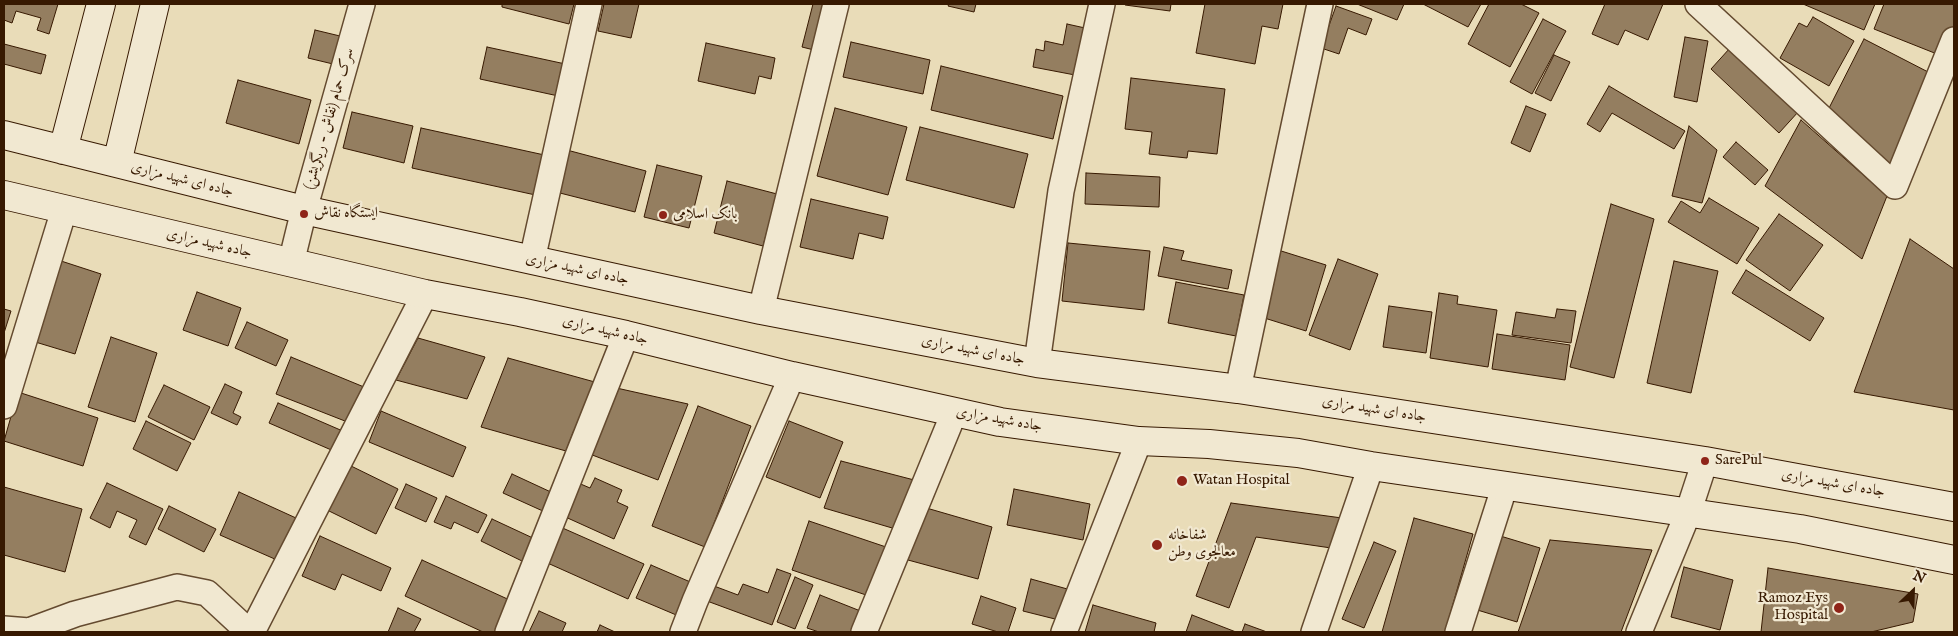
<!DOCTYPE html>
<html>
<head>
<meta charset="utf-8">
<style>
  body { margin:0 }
  #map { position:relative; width:1958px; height:636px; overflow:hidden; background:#e9dcb8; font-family:"IM FELL English",serif }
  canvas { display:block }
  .frame { position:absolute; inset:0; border:5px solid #371901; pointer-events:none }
  .north { position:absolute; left:1888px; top:566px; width:50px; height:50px; -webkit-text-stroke:4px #f1e8d1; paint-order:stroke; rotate:24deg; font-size:14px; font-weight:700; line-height:20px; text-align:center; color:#371901 }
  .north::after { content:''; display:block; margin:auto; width:18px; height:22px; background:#371901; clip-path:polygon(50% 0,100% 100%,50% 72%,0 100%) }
</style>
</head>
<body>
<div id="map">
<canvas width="1958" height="636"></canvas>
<div class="frame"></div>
<div class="north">N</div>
</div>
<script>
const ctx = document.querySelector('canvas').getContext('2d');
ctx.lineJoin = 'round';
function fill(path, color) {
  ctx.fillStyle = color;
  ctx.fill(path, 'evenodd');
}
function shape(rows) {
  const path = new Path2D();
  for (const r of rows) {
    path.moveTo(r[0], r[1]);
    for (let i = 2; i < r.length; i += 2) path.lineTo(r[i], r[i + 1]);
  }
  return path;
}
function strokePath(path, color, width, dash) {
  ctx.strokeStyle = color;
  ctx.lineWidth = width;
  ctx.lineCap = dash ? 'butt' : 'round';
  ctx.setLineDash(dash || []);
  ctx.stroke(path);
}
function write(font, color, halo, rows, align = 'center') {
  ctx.font = font + ' "IM FELL English",Amiri,serif';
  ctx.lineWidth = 4.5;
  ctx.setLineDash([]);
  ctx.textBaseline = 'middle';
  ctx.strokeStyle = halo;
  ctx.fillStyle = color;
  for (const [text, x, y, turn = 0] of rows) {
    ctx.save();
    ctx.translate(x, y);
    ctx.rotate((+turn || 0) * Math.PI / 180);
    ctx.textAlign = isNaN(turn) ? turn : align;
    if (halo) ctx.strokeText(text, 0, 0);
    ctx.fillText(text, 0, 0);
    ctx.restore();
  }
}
const building = shape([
  [4,4,58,4,49,34,37,30,41,18,16,11,12,23,4,20,4,4],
  [502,4,574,4,569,24,502,7,502,4],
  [604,4,639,4,631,38,598,31,604,4],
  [813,4,831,4,818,51,802,47,813,4],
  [949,4,976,4,974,12,948,6,949,4],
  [1125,4,1171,4,1170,11,1125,5,1125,4],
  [1205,4,1283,4,1278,29,1262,26,1255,64,1196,53,1205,4],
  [1357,4,1404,4,1397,20,1357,4],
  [1423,4,1481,4,1468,27,1423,4],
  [1489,4,1521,4,1539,13,1510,67,1468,44,1489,4],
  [1605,4,1663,4,1648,40,1625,30,1618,45,1592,34,1605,4],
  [1803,4,1875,4,1864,30,1803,4],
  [1884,4,1954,4,1954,25,1942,56,1874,29,1884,4],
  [1336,6,1372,19,1366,35,1348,28,1339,54,1321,48,1336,6],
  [1813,17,1854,41,1829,86,1780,58,1799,23,1807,27,1813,17],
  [1543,19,1566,31,1532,94,1510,82,1543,19],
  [1067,24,1085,28,1075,75,1033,67,1036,49,1044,51,1045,41,1063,45,1067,24],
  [315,30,340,36,333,64,308,58,315,30],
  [1685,37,1708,41,1697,102,1674,97,1685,37],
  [1864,39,1932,74,1895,171,1826,114,1864,39],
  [851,42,930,60,923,94,843,77,851,42],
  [706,43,775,58,771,79,759,76,755,94,698,81,706,43],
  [4,44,46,55,41,74,4,64,4,44],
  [487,47,570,65,563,97,480,79,487,47],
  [1730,48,1799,111,1779,133,1711,69,1730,48],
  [1554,55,1570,62,1551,101,1535,93,1554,55],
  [941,66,1063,96,1053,139,931,110,941,66],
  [1131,78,1225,89,1217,154,1188,151,1187,158,1149,154,1152,132,1125,129,1131,78],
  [238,80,311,100,299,144,226,123,238,80],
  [1609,86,1685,131,1674,149,1612,113,1600,132,1587,124,1609,86],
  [1526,106,1546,114,1530,152,1511,143,1526,106],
  [835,108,907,127,888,195,817,176,835,108],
  [352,112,413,126,404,163,343,148,352,112],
  [1801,120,1887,196,1862,259,1765,186,1801,120],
  [1689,126,1717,150,1702,203,1672,196,1689,126],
  [920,127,1028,154,1014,208,906,180,920,127],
  [421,128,549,156,540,196,412,168,421,128],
  [1736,142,1768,170,1755,185,1723,157,1736,142],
  [563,149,646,171,635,212,552,191,563,149],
  [657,165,702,176,689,228,644,217,657,165],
  [1086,173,1160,177,1159,207,1085,204,1086,173],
  [727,181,777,194,763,246,714,233,727,181],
  [1709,198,1759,228,1737,264,1668,222,1681,201,1700,213,1709,198],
  [811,199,888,217,883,239,859,233,853,259,800,247,811,199],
  [1611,204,1654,219,1614,378,1570,367,1611,204],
  [1779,214,1823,245,1790,291,1746,260,1779,214],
  [1910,239,1954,269,1954,410,1854,392,1910,239],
  [1068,243,1150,251,1144,310,1062,301,1068,243],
  [1164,247,1184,251,1181,260,1232,270,1228,289,1158,276,1164,247],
  [1278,250,1326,265,1306,331,1258,316,1278,250],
  [1338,259,1378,274,1350,350,1309,335,1338,259],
  [58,260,101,274,75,354,32,341,58,260],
  [1674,261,1718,271,1691,393,1647,383,1674,261],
  [1746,270,1824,318,1810,341,1732,293,1746,270],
  [1176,282,1244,295,1236,336,1168,323,1176,282],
  [197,292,241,308,228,346,183,330,197,292],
  [1439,293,1458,296,1457,304,1497,310,1488,367,1430,358,1439,293],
  [1389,306,1432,312,1426,353,1383,347,1389,306],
  [4,309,11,311,4,333,4,309],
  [1557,309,1576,311,1571,343,1512,335,1516,312,1555,318,1557,309],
  [247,322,288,340,276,366,235,348,247,322],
  [1497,334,1570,345,1565,380,1492,369,1497,334],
  [111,337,157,353,135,422,88,407,111,337],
  [418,338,485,357,467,399,396,380,418,338],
  [291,357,364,387,350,423,276,394,291,357],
  [508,358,602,384,581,433,574,430,566,451,481,427,508,358],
  [225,384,242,392,233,413,241,417,237,425,211,413,225,384],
  [164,385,210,407,194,440,148,417,164,385],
  [612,387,688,404,658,480,587,453,612,387],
  [18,392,98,418,83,466,4,441,18,392],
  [278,403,345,432,336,452,269,423,278,403],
  [698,406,751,426,705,547,652,526,698,406],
  [381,411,466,447,453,477,369,442,381,411],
  [146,421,191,443,177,471,133,449,146,421],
  [789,421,843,442,820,498,766,477,789,421],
  [841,461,918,481,899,530,824,508,841,461],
  [349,465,398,489,376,534,327,510,349,465],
  [512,474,553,493,545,512,503,493,512,474],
  [595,478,622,490,617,502,628,507,614,539,561,515,576,482,590,488,595,478],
  [107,483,163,509,146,545,129,537,137,520,117,511,110,528,90,518,107,483],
  [406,484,437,498,426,522,395,508,406,484],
  [4,487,82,509,65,572,4,555,4,487],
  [1014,489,1090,504,1083,540,1007,525,1014,489],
  [239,492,296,518,277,560,220,535,239,492],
  [446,496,487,515,478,533,454,522,451,529,434,522,446,496],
  [1231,503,1342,518,1338,549,1256,537,1229,608,1196,596,1231,503],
  [169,506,216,529,204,552,158,529,169,506],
  [923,507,992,527,978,579,908,560,923,507],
  [1414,518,1473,534,1445,632,1382,632,1414,518],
  [492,519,535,539,524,562,481,541,492,519],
  [809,521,889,548,872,597,792,570,809,521],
  [558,526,644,564,628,599,543,561,558,526],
  [1497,535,1540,548,1517,622,1474,609,1497,535],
  [320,536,391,568,381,591,342,574,335,590,302,576,320,536],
  [1550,540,1652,550,1621,632,1518,632,1550,540],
  [1374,542,1396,551,1364,628,1342,619,1374,542],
  [422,560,514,602,499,632,483,632,405,596,422,560],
  [651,565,695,584,681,617,636,598,651,565],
  [1684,567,1733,580,1720,630,1671,617,1684,567],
  [1768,568,1918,594,1913,622,1871,632,1761,632,1768,568],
  [777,569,791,574,772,625,707,601,714,586,738,595,743,584,768,593,777,569],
  [795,577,813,585,795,629,777,622,795,577],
  [1031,579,1071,590,1063,621,1023,611,1031,579],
  [820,595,863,612,855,632,819,632,807,628,820,595],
  [981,596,1016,608,1008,632,998,632,972,624,981,596],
  [1093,605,1156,623,1154,632,1085,632,1093,605],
  [398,608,421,619,414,632,388,632,398,608],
  [539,611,566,623,562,632,529,632,539,611],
  [1192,615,1236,632,1186,632,1192,615],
  [1245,624,1267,632,1242,632,1245,624],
  [600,625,615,632,597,632,600,625]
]);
fill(building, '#947e60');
strokePath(building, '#371901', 1);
const minor = shape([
  [1698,4,1895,186,1954,40],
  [532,260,589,4],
  [291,263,304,210,362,4],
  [761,310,836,4],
  [1037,363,1061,191,1102,4],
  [1238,389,1320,4],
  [4,406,64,210],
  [4,629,29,631,75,614,177,587,207,593,249,632],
  [252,632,425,294],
  [508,632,626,335],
  [683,632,695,601,792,376],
  [864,632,954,413],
  [1064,632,1139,441],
  [1314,632,1371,466],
  [1458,632,1505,485],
  [1639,632,1688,513,1705,461]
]);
const secondary = shape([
  [4,135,304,210,761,310,1037,363,1238,389,1705,461,1954,507],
  [63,150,101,4],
  [117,163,155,4],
  [4,195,425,294,520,312,626,335,792,376,1000,422,1139,441,1209,444,1298,453,1371,466,1800,529,1954,560]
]);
strokePath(minor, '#644a2f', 28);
strokePath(secondary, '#371901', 30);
strokePath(minor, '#f1e8d1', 25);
strokePath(secondary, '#f1e8d1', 28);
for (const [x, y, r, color] of [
  [304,214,5,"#8f2418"],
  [663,215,5,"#8f2418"],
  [1705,461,5,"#8f2418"],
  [1182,481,6,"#8f2418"],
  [1157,545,6,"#8f2418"],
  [1839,608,6,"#8f2418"]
]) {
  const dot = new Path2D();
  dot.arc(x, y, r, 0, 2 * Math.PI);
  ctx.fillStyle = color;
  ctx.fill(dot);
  strokePath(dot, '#f1e8d1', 2);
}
write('15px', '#371901', '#f1e8d1', [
  ["سرک حمام (نقاش - ریگریشن)",330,119,-74],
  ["جاده ای شهید مزاری",182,180,14],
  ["جاده شهید مزاری",209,244,13],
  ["جاده ای شهید مزاری",577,270,12],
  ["جاده شهید مزاری",605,331,13],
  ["جاده ای شهید مزاری",973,351,11],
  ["جاده ای شهید مزاری",1374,410,9],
  ["جاده شهید مزاری",999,420,10],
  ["جاده ای شهید مزاری",1833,484,10]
]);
write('15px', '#371901', '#f1e8d1', [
  ["ایستگاه نقاش",314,214],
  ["بانک اسلامی",673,215],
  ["SarePul",1715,461],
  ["Watan Hospital",1193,481],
  ["شفاخانه",1168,536],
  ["معالجوی وطن",1168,553],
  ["Ramoz Eys",1828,599,"right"],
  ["Hospital",1828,616,"right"]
], 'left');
</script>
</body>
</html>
